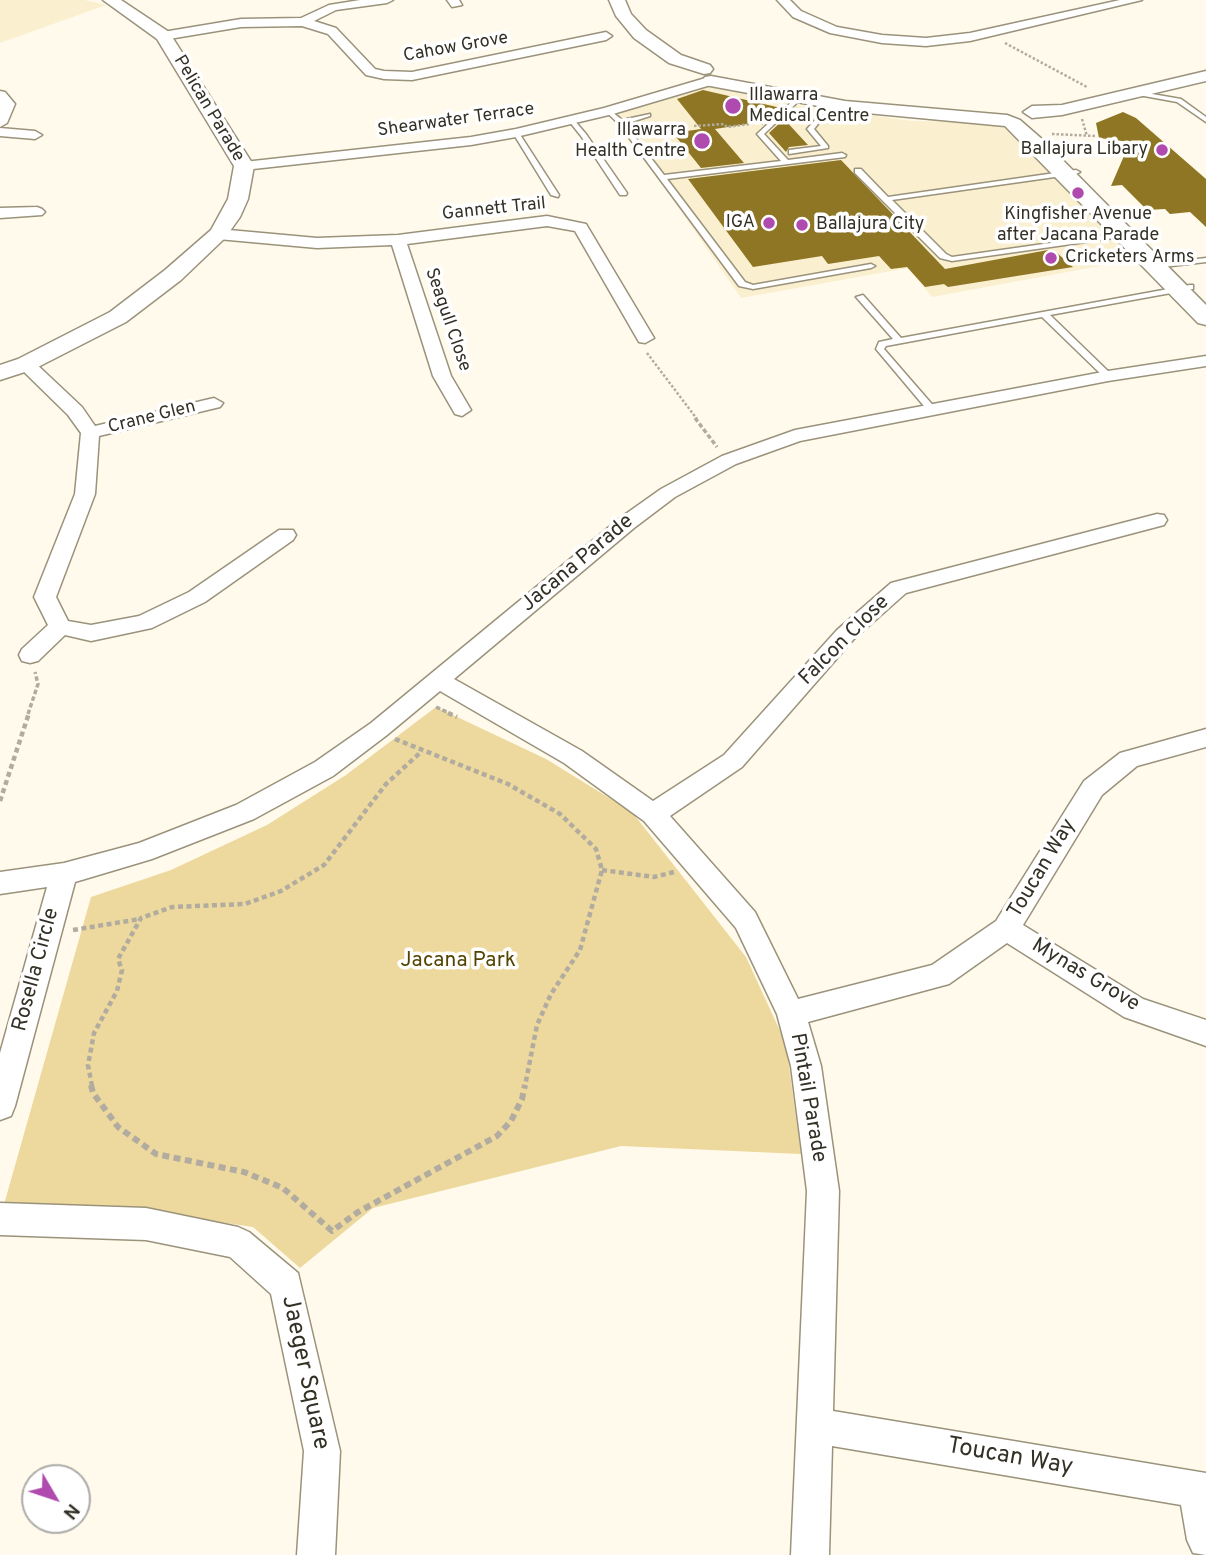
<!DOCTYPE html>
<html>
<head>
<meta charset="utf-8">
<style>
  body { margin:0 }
  #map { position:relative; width:1206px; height:1555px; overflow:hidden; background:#fffaeb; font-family:Overpass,sans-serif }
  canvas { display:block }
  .north { position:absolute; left:21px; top:1464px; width:70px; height:70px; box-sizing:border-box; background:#fff; border:2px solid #adaca8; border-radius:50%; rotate:129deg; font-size:19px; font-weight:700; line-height:28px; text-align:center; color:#333026 }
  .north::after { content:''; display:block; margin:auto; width:24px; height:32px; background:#af4aae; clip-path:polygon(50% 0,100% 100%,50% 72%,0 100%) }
</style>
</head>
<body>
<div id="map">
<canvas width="1206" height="1555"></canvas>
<div class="north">N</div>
</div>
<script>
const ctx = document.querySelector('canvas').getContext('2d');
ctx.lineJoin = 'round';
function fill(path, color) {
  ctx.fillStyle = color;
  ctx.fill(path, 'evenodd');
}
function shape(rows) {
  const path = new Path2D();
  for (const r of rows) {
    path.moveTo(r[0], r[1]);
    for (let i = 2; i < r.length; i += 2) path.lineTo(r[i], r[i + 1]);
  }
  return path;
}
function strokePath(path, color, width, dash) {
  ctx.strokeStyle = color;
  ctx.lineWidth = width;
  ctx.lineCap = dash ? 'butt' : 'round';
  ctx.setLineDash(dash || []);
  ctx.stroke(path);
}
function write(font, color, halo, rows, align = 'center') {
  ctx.font = font + ' Overpass,sans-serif';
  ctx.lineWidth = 7;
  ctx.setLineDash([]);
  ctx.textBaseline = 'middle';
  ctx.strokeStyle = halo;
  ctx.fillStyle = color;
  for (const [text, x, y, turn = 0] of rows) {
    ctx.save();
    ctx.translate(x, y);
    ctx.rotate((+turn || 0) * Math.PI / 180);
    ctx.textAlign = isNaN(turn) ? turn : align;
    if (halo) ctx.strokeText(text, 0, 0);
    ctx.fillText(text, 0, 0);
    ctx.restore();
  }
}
fill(shape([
  [0,0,85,0,106,5,0,43],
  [698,85,725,85,789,104,912,121,1002,122,1143,258,932,297,908,268,741,298,614,114]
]), '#faefcf');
fill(shape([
  [436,707,546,759,632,812,746,957,786,1044,801,1154,621,1146,373,1208,300,1268,253,1227,147,1211,3,1208,91,897,171,870,267,825,346,775]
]), '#edd99d');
fill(shape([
  [703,90,781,108,762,125,760,122,715,129,744,163,701,168,673,133,701,129,677,99],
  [1123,112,1136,118,1206,179,1206,227,1190,212,1170,214,1165,209,1147,210,1122,185,1111,186,1130,142,1099,138,1096,123],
  [784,119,808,145,789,147,786,152,769,133],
  [841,160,945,269,1048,250,1057,253,1073,267,948,287,944,284,925,287,907,267,891,269,879,256,828,264,822,256,753,267,688,179]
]), '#8e7624');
const lane = shape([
  [1135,91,1181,99,1206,117,1206,122,1177,102,1133,94,1132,93,1135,91],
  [797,97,802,98,764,134,788,160,842,153,846,155,845,157,667,179,745,282,753,285,871,264,875,266,871,268,753,289,739,286,619,124,605,111,610,110,622,120,650,114,650,116,625,124,664,175,781,161,757,134,797,97],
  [816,119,821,120,814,129,828,146,828,148,789,154,789,150,821,146,807,129,816,119],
  [570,120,574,120,586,134,627,193,626,195,620,195,581,136,569,121,570,120],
  [514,132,519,133,559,195,558,197,551,195,513,133,514,132],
  [855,169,861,169,888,197,1076,170,1080,172,1076,174,892,200,946,254,952,257,1135,231,1139,233,1135,235,952,261,940,258,855,173,855,169],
  [1206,258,1206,262,1154,268,1150,266,1154,264,1206,258],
  [1190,285,1193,285,1193,289,1050,315,1111,374,1112,376,1108,379,1105,378,1042,317,886,346,884,349,937,410,932,413,929,412,876,349,879,342,893,339,856,297,863,295,901,338,1190,285]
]);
const street = shape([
  [360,0,393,0,387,3,336,10,314,21,336,28,375,69,384,71,412,72,606,32,612,36,606,40,412,80,384,79,366,75,328,34,302,26,241,27,163,40,157,36,163,32,241,19,301,18,329,5,360,0],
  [447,0,459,0,462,5,452,7,447,0],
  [777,0,790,0,801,11,837,27,882,35,926,38,970,33,1120,0,1142,0,970,41,926,46,882,43,830,33,793,17,777,0],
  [709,77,715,81,714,84,613,114,516,137,471,145,244,170,237,166,244,162,471,137,516,129,604,108,709,77],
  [0,91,5,92,15,104,7,123,0,127,0,91],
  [0,128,35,131,42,135,35,139,0,136,0,128],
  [37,207,42,209,45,212,42,215,0,218,0,208,37,207],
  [547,216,586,224,654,338,645,343,639,342,575,231,547,226,407,244,451,376,471,410,462,416,455,414,433,376,392,245,317,248,218,239,210,234,218,229,317,238,398,235,547,216],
  [1206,356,1206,366,1108,381,800,441,736,464,675,497,634,528,454,679,582,751,653,801,724,755,837,630,891,583,1157,514,1164,515,1167,520,1164,525,906,593,853,640,742,767,670,816,755,912,798,999,932,965,996,921,1084,781,1120,753,1206,729,1206,747,1137,766,1102,795,1023,925,1143,999,1206,1020,1206,1046,1124,1017,1007,943,949,984,808,1022,821,1066,839,1191,833,1411,1206,1473,1206,1555,1193,1553,1187,1540,1181,1505,832,1446,829,1555,791,1555,807,1191,791,1066,777,1014,736,928,644,821,564,763,440,691,387,735,333,776,254,819,152,859,75,882,15,1106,11,1116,0,1120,0,1053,47,887,0,894,0,872,64,863,139,843,236,805,315,762,371,723,620,518,661,489,722,456,795,430,1108,371,1206,356],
  [26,359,32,360,82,407,95,426,214,398,223,403,220,407,99,436,95,494,56,597,68,621,91,625,139,616,189,592,279,530,293,530,296,535,293,540,205,602,152,628,91,641,65,635,38,661,30,663,22,661,19,655,22,649,48,625,34,597,75,494,81,433,68,415,20,368,17,364,20,360,26,359],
  [0,1203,146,1208,238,1227,249,1232,298,1273,340,1451,335,1555,297,1555,304,1451,271,1294,230,1257,146,1240,0,1235,0,1203]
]);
const secondary = shape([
  [103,0,121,0,169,32,254,166,248,199,240,217,225,238,181,280,126,322,34,369,0,380,0,365,18,359,110,312,165,270,211,230,228,199,234,166,157,39,103,0],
  [609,0,625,0,631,14,646,30,681,55,710,65,713,69,710,73,704,74,669,63,634,38,616,16,609,0],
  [1206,71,1206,81,1062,115,1032,118,1023,112,1032,106,1062,105,1206,71],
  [711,76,845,101,1007,115,1020,120,1043,140,1206,305,1206,325,1198,323,1005,126,845,111,705,85,702,81,705,77,711,76]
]);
strokePath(lane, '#9a927b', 3);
strokePath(street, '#9a927b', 3);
strokePath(secondary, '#9a927b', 3);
strokePath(shape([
  [1005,43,1087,87],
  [1082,119,1087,136],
  [694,126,724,124,727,127,750,124],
  [1052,134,1096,136],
  [647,353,697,419]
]), '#b1ac9f', 2.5, [2.5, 2]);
strokePath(shape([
  [695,418,717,447],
  [436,707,451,714],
  [28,714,38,684,35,672]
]), '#b1ac9f', 3.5, [4.5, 2.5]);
strokePath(shape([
  [448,713,457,717],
  [395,739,508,784,560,814,596,849,602,870,580,950,551,994,537,1025,525,1086],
  [0,801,29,713],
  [602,870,654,877,674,872],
  [73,930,140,919],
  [92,1086,88,1065,94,1033,117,991,122,970,118,959,141,918,172,907,245,904,281,891,324,865,386,784,422,751]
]), '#b1ac9f', 4.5, [5, 3.5]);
strokePath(shape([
  [91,1085,93,1093,118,1127,156,1154,244,1172,283,1188,332,1231,358,1212,497,1136,511,1121,522,1099,525,1085]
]), '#b1ac9f', 6, [7, 4.5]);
fill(lane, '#fff');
fill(street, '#fff');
fill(secondary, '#fff');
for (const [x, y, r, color] of [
  [733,106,9,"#af4aae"],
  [702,141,9,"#af4aae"],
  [1162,150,7,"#af4aae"],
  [1078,193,7,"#af4aae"],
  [769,223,7,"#af4aae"],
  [802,225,7,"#af4aae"],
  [1051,258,7,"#af4aae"]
]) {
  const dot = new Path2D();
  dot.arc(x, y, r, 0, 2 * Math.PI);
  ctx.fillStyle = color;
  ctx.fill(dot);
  strokePath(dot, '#fff', 2.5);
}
write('18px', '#333026', '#fff', [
  ["Cahow Grove",456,48,-10],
  ["Pelican Parade",208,109,59],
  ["Shearwater Terrace",456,121,-8],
  ["Gannett Trail",494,210,-6],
  ["Seagull Close",447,320,71],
  ["Crane Glen",152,418,-14]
]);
write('18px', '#333026', '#fff', [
  ["Illawarra",749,96],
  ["Medical Centre",749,117],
  ["Illawarra",686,131,"right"],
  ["Health Centre",686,152,"right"],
  ["Ballajura Libary",1148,150,"right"],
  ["Kingfisher Avenue",1078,215,"center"],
  ["after Jacana Parade",1078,236,"center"],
  ["IGA",755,223,"right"],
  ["Ballajura City",816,225],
  ["Cricketers Arms",1065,258]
], 'left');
write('21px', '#333026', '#fff', [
  ["Jacana Parade",578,564,-40],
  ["Falcon Close",845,641,-45],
  ["Toucan Way",1043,869,-59],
  ["Rosella Circle",37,970,-75],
  ["Mynas Grove",1085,976,31],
  ["Pintail Parade",807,1098,80]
]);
write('21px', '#544301', '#fff', [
  ["Jacana Park",458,962]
]);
write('24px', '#333026', '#fff', [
  ["Jaeger Square",304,1373,78],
  ["Toucan Way",1010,1458,10]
]);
</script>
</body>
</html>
